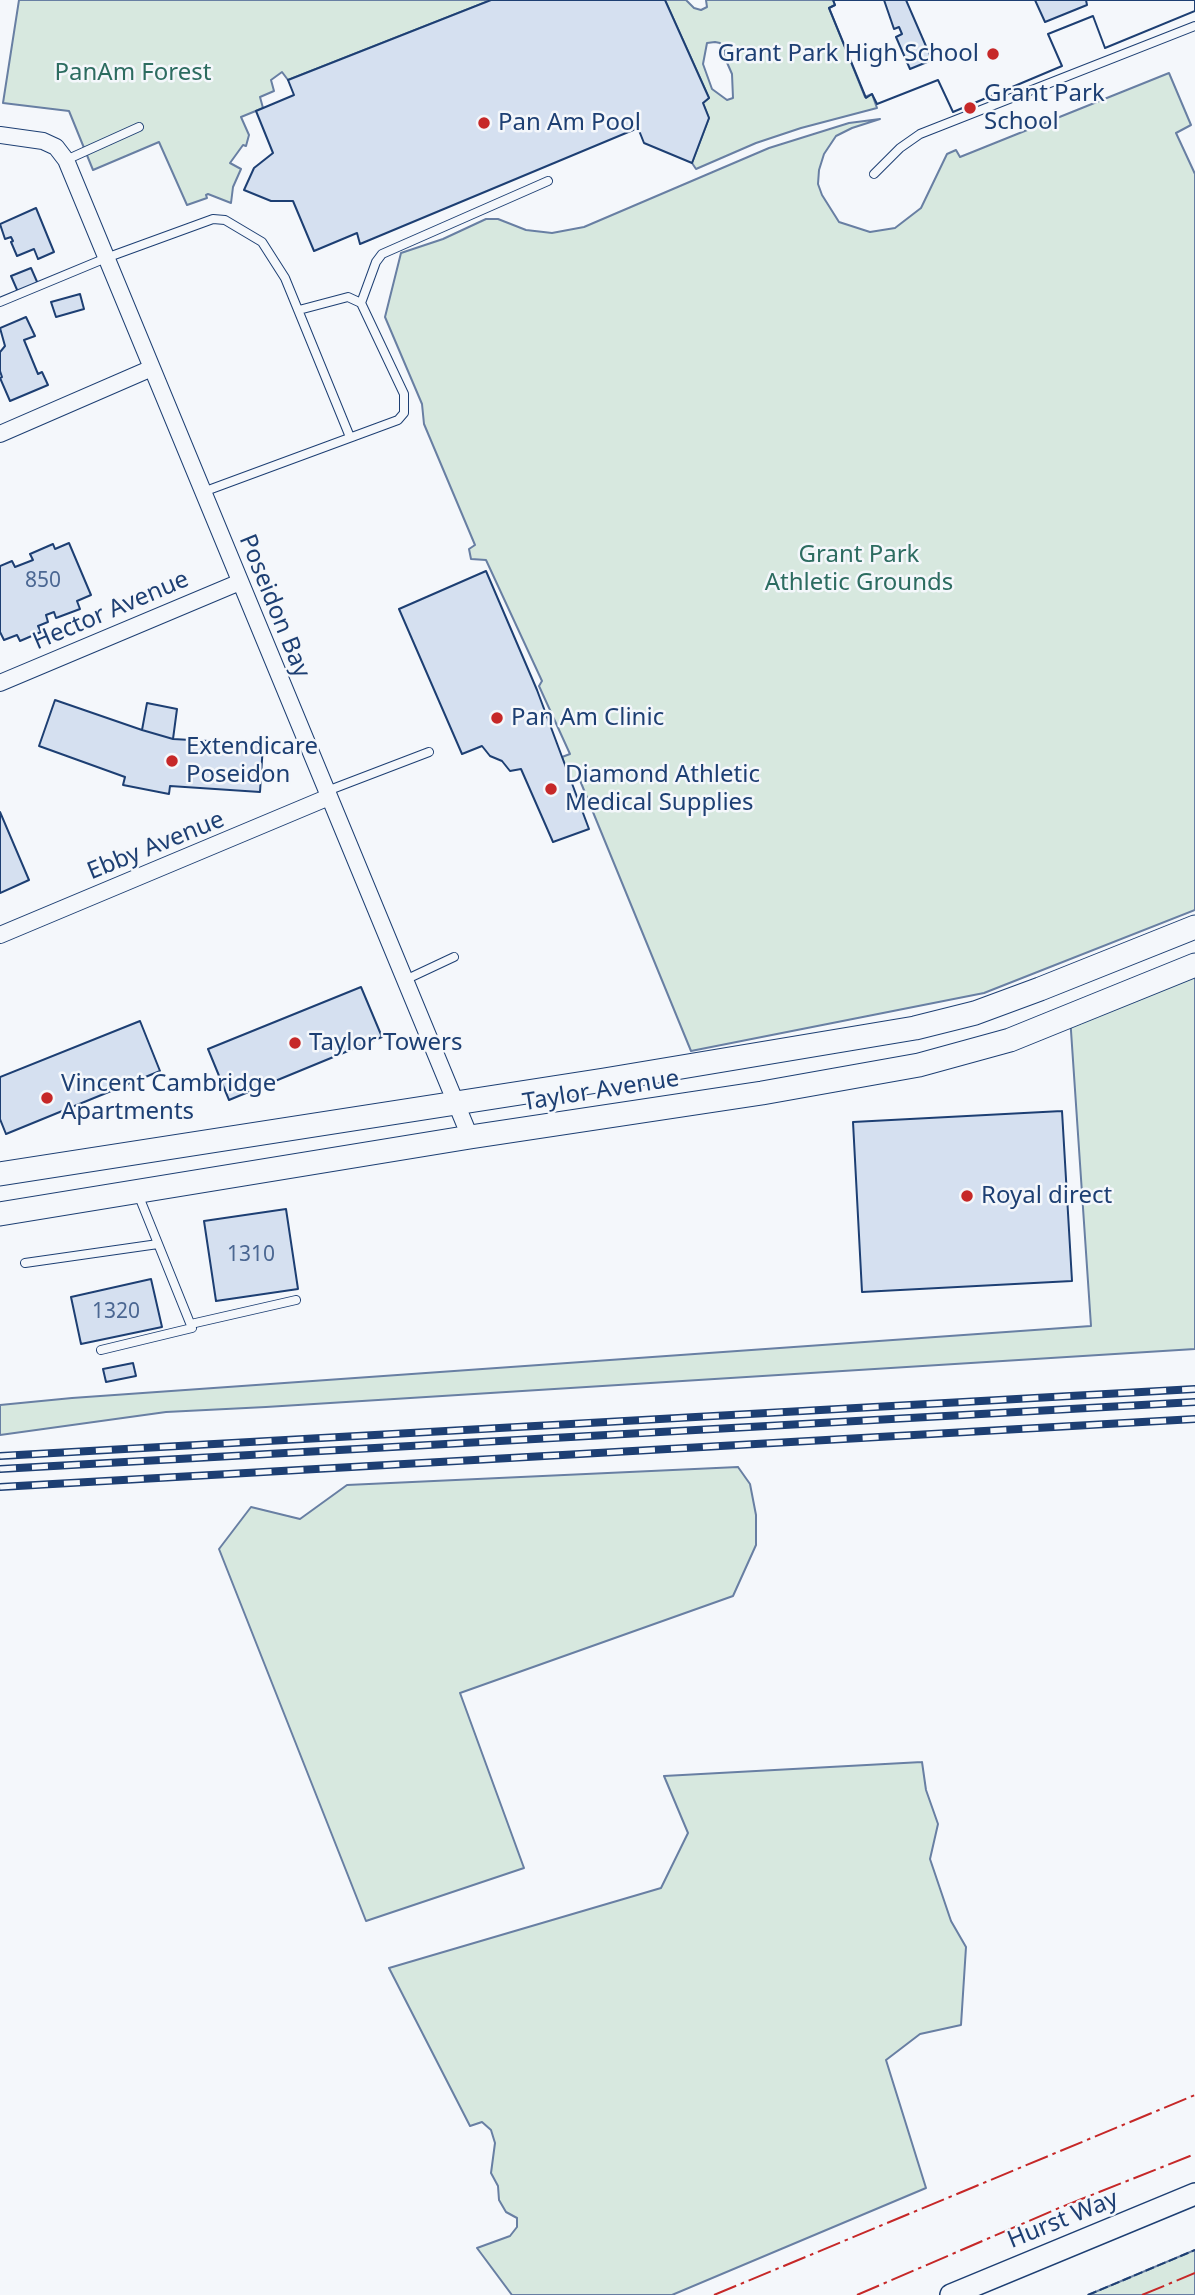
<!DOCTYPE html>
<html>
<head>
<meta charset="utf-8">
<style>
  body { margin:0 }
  canvas { display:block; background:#f4f7fb }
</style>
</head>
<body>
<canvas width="1195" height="2295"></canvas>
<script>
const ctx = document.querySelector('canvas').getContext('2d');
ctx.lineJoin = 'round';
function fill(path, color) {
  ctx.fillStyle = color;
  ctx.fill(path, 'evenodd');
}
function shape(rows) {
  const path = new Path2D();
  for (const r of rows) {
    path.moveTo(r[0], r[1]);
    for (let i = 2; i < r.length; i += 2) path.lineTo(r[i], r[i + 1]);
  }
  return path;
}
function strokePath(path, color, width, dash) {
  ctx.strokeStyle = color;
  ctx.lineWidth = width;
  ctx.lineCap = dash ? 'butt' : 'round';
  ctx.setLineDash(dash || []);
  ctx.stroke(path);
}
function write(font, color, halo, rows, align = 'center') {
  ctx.font = font + ' "Noto Sans",sans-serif';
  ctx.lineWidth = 5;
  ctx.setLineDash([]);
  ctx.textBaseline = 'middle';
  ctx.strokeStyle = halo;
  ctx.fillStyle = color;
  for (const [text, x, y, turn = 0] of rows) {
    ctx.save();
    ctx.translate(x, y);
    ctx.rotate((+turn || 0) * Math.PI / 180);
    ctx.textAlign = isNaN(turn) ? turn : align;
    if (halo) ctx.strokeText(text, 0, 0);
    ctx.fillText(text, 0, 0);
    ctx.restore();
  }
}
const green = shape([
  [19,0,491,0,288,80,282,72,271,80,274,91,260,97,263,108,241,117,249,135,246,146,243,145,230,163,241,169,233,187,231,203,208,194,206,195,207,198,187,205,159,142,93,170,69,111,3,103,19,0],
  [665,0,686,0,694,8,701,10,707,7,706,0,833,0,835,5,829,8,865,97,872,94,877,108,801,128,756,143,696,169,692,163,709,118,703,103,709,98,665,0],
  [715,42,720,43,725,51,725,58,732,74,733,98,727,100,712,89,703,64,707,43,715,42],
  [1169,73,1191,125,1176,133,1195,174,1195,910,984,993,691,1051,579,778,570,780,562,757,570,754,539,686,542,681,486,560,471,559,469,549,475,545,424,424,422,404,385,317,401,253,443,239,486,219,498,219,526,230,552,233,584,227,769,148,849,123,880,119,852,128,836,136,824,154,819,170,818,184,822,195,839,222,870,232,895,228,921,208,947,154,956,150,960,157,1169,73],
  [1195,965,1195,1349,266,1407,166,1412,0,1435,0,1405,72,1398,1091,1326,1070,1016,1195,965],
  [738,1467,750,1484,756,1515,756,1545,733,1596,460,1693,524,1868,366,1921,219,1549,251,1507,300,1519,347,1485,738,1467],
  [922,1762,926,1790,938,1824,930,1859,951,1921,966,1947,961,2025,920,2034,886,2060,926,2188,672,2295,512,2295,477,2248,510,2236,517,2227,517,2218,506,2212,499,2200,498,2186,491,2173,495,2143,491,2130,482,2122,470,2126,389,1968,661,1888,688,1833,664,1776,922,1762],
  [1195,2250,1195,2295,1088,2295,1195,2250]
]);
fill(green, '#d7e8df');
strokePath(green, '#687fa3', 2);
const building = shape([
  [491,0,665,0,709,98,703,103,709,118,692,163,644,143,638,128,360,244,357,233,314,251,293,201,271,201,244,190,254,168,273,153,256,111,294,95,288,80,491,0],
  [833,0,884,0,894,29,899,27,902,34,896,37,910,69,932,60,906,0,1035,0,1045,22,1087,5,1086,0,1195,0,1195,11,1105,48,1093,16,1048,34,1062,66,953,112,938,80,877,104,872,94,866,98,829,8,835,5,833,0],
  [833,0,1195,0,1195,11,1105,48,1093,16,1048,34,1062,66,953,112,938,80,877,104,872,94,866,98,829,8,835,5,833,0],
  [36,208,54,252,38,259,34,249,17,256,11,242,13,241,11,237,5,239,0,224,36,208],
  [31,268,38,284,18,292,11,276,31,268],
  [80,294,84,309,56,317,51,302,80,294],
  [26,317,35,336,24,340,38,374,42,372,48,385,10,401,0,378,2,377,0,371,0,352,5,346,0,328,26,317],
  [69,543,91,595,77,601,80,609,56,618,54,612,46,615,48,622,38,626,41,632,20,641,17,635,4,640,0,632,0,566,12,561,15,567,33,560,30,554,53,544,55,549,69,543],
  [486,571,537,690,589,829,553,842,521,769,510,771,502,761,490,756,482,746,462,754,399,609,486,571],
  [55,700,142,730,173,739,263,744,260,792,170,786,169,794,123,785,125,777,39,746,55,700],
  [147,703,177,709,173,739,142,730,147,703],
  [0,812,29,880,0,893,0,812],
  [361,987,382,1037,229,1100,208,1049,361,987],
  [140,1021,160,1071,6,1134,0,1119,0,1077,140,1021],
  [1062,1111,1072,1281,862,1292,853,1122,1062,1111],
  [286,1209,298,1289,216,1301,204,1221,286,1209],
  [151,1279,162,1327,81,1344,71,1297,151,1279],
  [133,1363,136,1376,106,1382,103,1369,133,1363]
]);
fill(building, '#d5e0f0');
strokePath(building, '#1d3f73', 2);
const service = shape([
  [66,160,139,127],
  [874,174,900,148,920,134,1195,26],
  [0,302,106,258,213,219,225,220,262,242,285,278,350,437],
  [361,303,376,262,382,254,548,181],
  [203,492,398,420,404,413,404,394,361,303,348,297,299,310],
  [327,791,429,752],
  [405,980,454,957],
  [25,1263,158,1244],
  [191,1324,296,1300],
  [101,1350,192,1328,138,1194]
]);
const minor = shape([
  [0,135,43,141,56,147,66,160,470,1137],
  [0,434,152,368],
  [0,683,240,582],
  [0,935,329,797]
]);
const tertiary = shape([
  [951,2295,1195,2194]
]);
const secondary = shape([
  [0,1174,604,1080,915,1028,975,1013,1040,989,1195,927],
  [0,1214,470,1137,762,1093,919,1065,1010,1040,1195,965]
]);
strokePath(service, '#1d3f73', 10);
strokePath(minor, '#1d3f73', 18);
strokePath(tertiary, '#1d3f73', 24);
strokePath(secondary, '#1d3f73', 25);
strokePath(service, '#f4f7fb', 8);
strokePath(minor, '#f4f7fb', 16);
strokePath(tertiary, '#f4f7fb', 21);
strokePath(secondary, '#f4f7fb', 23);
const rail = shape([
  [0,1456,1195,1389],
  [0,1469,1195,1402],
  [0,1487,1195,1419]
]);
strokePath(rail, '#1d3f73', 8);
strokePath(rail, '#f4f7fb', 5, [16]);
strokePath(shape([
  [1088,2295,1195,2250]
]), '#1d3f73', 2, [9, 3.5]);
strokePath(shape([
  [714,2295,1195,2095],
  [857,2295,1059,2208,1195,2154],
  [1142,2295,1195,2273]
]), '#c62828', 2, [24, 5, 3.5, 5]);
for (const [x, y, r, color] of [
  [993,54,7,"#c62828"],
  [970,108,7,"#c62828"],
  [484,123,7,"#c62828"],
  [497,718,7,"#c62828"],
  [172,761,7,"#c62828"],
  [551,789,7,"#c62828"],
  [295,1043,7,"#c62828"],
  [47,1098,7,"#c62828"],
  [967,1196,7,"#c62828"]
]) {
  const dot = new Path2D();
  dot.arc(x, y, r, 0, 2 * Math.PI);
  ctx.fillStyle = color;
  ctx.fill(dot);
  strokePath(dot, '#f4f7fb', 2.5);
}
write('21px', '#4b6792', null, [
  ["850",43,581],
  ["1310",251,1255],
  ["1320",116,1312]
]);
write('24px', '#1d3f73', '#f4f7fb', [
  ["Grant Park High School",979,54,"right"],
  ["Grant Park",984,94],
  ["School",984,122],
  ["Pan Am Pool",498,123],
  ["Pan Am Clinic",511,718],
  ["Extendicare",186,747],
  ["Poseidon",186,775],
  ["Diamond Athletic",565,775],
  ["Medical Supplies",565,803],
  ["Taylor Towers",309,1043],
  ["Vincent Cambridge",61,1084],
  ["Apartments",61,1112],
  ["Royal direct",981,1196]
], 'left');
write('24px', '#2c6c60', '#f4f7fb', [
  ["PanAm Forest",133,73],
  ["Grant Park",859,555],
  ["Athletic Grounds",859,583]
]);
write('24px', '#1d3f73', '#f4f7fb', [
  ["Poseidon Bay",274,606,68],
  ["Hector Avenue",111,611,-23],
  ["Ebby Avenue",156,846,-22],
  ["Taylor Avenue",601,1091,-9],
  ["Hurst Way",1063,2220,-22]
]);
</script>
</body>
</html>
